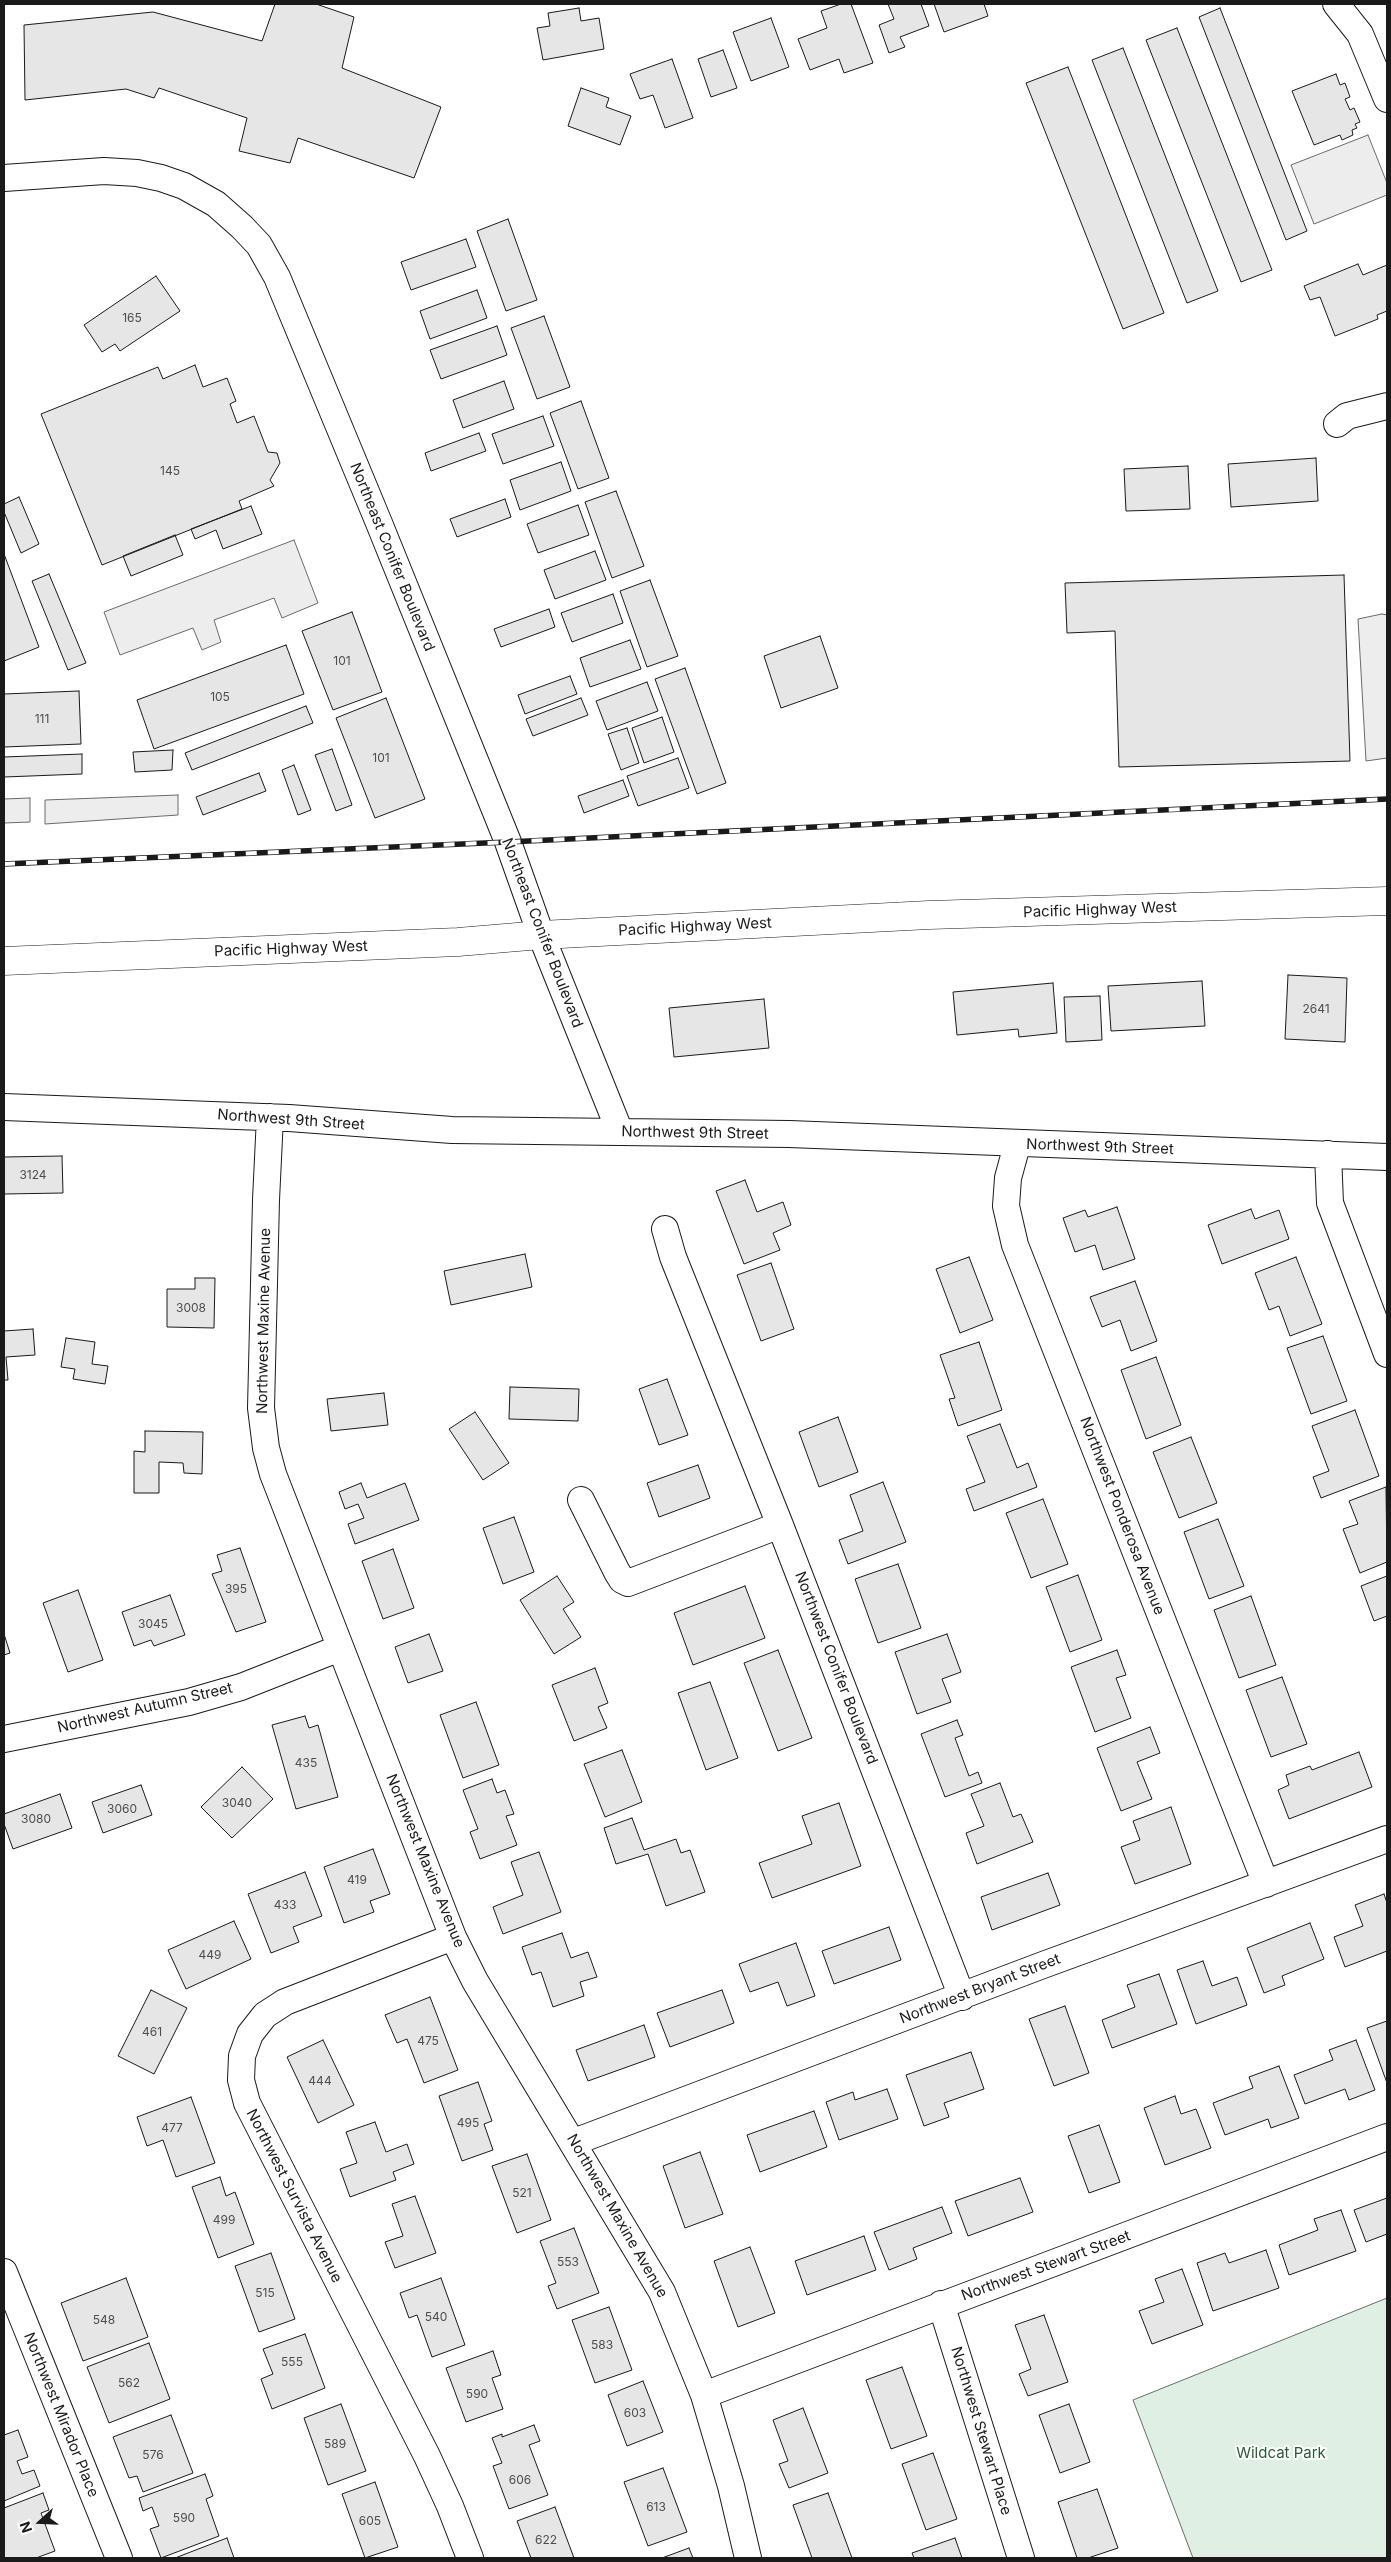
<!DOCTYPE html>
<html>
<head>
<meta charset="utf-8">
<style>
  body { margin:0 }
  #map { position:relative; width:1391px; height:2562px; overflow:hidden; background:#fff; font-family:Inter,sans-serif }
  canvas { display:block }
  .frame { position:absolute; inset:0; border:5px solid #1a1a1a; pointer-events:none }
  .north { position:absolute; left:15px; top:2497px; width:50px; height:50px; -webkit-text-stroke:4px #fff; paint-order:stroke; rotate:250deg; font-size:14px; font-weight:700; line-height:20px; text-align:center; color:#1a1a1a }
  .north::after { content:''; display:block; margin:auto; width:18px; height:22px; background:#1a1a1a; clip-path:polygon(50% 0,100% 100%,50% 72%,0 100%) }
</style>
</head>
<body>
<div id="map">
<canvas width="1391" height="2562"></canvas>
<div class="frame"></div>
<div class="north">N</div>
</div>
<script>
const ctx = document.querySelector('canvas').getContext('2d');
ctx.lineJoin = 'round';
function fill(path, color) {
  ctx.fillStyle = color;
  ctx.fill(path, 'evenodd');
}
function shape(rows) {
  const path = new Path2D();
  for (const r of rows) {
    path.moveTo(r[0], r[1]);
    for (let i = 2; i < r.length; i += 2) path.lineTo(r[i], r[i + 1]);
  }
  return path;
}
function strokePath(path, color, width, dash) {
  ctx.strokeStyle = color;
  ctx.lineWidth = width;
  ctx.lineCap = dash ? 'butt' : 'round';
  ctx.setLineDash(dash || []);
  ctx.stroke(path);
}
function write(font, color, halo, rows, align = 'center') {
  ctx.font = font + ' Inter,sans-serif';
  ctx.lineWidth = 4;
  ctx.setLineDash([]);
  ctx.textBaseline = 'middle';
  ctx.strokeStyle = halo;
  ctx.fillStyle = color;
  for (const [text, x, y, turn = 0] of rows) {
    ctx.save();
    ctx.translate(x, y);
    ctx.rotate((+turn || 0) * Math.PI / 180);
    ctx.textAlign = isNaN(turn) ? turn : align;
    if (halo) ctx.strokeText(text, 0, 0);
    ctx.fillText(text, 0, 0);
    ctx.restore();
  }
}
const green = shape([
  [1387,2298,1387,2558,1193,2558,1133,2400,1387,2298]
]);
fill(green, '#e0efe3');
strokePath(green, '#6a6a6a', 1);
const parking = shape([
  [1368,135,1387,183,1387,195,1314,224,1291,165,1368,135],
  [294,540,318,603,282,618,274,598,214,620,221,642,202,650,193,628,120,655,104,612,294,540],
  [1382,614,1387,615,1387,758,1366,761,1358,619,1382,614],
  [178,795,178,815,45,824,45,800,178,795],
  [30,798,30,822,4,823,4,799,30,798]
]);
fill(parking, '#ededed');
strokePath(parking, '#6a6a6a', 1);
const building = shape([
  [275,4,316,4,354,17,342,68,441,107,414,178,298,138,290,163,239,151,247,118,159,88,154,98,126,89,25,100,24,25,153,12,262,41,275,4],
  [841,4,851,4,873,63,844,73,839,59,810,70,798,39,827,28,821,11,841,4],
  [888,4,921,4,929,26,900,37,905,47,889,53,879,25,894,19,888,4],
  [934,4,984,4,988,16,944,32,934,4],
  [579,8,581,21,599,18,604,49,543,60,537,28,550,26,548,13,579,8],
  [1220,8,1307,231,1286,240,1199,17,1220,8],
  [771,18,789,67,751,81,733,32,771,18],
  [1177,28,1272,270,1241,282,1146,40,1177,28],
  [1123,48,1218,291,1187,303,1092,60,1123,48],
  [723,50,737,88,711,97,698,59,723,50],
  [672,59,693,118,665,128,653,95,640,99,630,74,672,59],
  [1068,67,1164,313,1123,329,1026,83,1068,67],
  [1336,74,1340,85,1345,83,1350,97,1345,99,1350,110,1354,108,1360,122,1355,124,1357,128,1352,130,1353,135,1342,140,1340,135,1314,145,1292,91,1336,74],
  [581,88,609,98,606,107,631,116,620,145,568,126,581,88],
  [508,219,537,300,506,311,477,231,508,219],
  [466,239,476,267,411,290,401,262,466,239],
  [1358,264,1363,275,1387,265,1387,311,1377,315,1378,319,1335,336,1320,297,1310,300,1304,286,1358,264],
  [156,276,180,311,120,351,115,344,102,352,84,325,156,276],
  [477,290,487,318,430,339,420,311,477,290],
  [544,316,570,387,537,399,511,328,544,316],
  [497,326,507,355,441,379,430,350,497,326],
  [195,365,203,387,227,378,236,401,230,404,237,423,254,416,268,452,277,453,280,463,270,480,274,486,239,501,242,509,102,565,41,414,158,367,163,379,195,365],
  [504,381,514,409,463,428,453,400,504,381],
  [581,401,609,478,578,489,550,413,581,401],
  [543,416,554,446,503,464,492,434,543,416],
  [479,433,486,451,431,471,425,453,479,433],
  [1316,458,1318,501,1231,507,1228,464,1316,458],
  [561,462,571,491,520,510,510,480,561,462],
  [1188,466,1190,509,1126,511,1124,469,1188,466],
  [616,491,644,566,612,578,585,502,616,491],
  [19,497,39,544,21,553,4,512,4,504,19,497],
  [505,499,511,517,457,537,450,519,505,499],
  [578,505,589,535,538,553,527,524,578,505],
  [251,506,262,534,223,549,216,530,195,539,191,529,251,506],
  [175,535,183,555,131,576,123,556,175,535],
  [595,551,606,580,555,599,544,570,595,551],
  [4,554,39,647,4,661,4,554],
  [49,574,86,663,68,670,32,581,49,574],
  [1344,575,1350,761,1119,767,1115,631,1067,633,1065,583,1344,575],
  [650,580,678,656,647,667,620,591,650,580],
  [613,594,623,623,572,642,561,613,613,594],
  [549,609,555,627,501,647,494,629,549,609],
  [352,612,382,692,333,710,302,631,352,612],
  [820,636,838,688,781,708,764,656,820,636],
  [630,640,641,669,590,687,580,658,630,640],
  [286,645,304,694,154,749,137,700,286,645],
  [685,668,726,783,697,794,655,679,685,668],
  [570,676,577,694,525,714,518,695,570,676],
  [647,682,658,711,607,730,596,701,647,682],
  [79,691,81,744,4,747,4,694,79,691],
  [386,698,425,799,375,818,336,718,386,698],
  [581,698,588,715,533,736,526,719,581,698],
  [306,706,313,723,192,770,185,753,306,706],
  [662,717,674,752,644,763,632,728,662,717],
  [627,728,639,763,621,770,608,734,627,728],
  [332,749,352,805,336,811,315,755,332,749],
  [173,750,172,770,135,772,133,752,173,750],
  [82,754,82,774,4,777,4,757,82,754],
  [678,758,689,788,638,806,627,776,678,758],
  [294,765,311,810,298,815,282,770,294,765],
  [259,773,266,791,203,815,196,797,259,773],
  [623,780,629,796,584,813,578,796,623,780],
  [1288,975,1347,978,1345,1042,1285,1039,1288,975],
  [1202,981,1205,1026,1111,1031,1108,986,1202,981],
  [1053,983,1057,1033,1019,1037,1018,1029,957,1035,953,992,1053,983],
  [1100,996,1102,1040,1066,1042,1064,997,1100,996],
  [764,999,769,1048,674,1057,669,1008,764,999],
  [62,1156,63,1193,4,1194,4,1157,62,1156],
  [745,1180,757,1212,783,1202,791,1225,773,1233,780,1250,744,1264,716,1191,745,1180],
  [1117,1207,1135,1259,1103,1270,1095,1245,1075,1252,1063,1218,1085,1210,1088,1217,1117,1207],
  [1251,1209,1255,1219,1279,1210,1289,1239,1222,1264,1208,1225,1251,1209],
  [525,1254,532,1287,451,1305,444,1271,525,1254],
  [969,1257,993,1320,960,1333,936,1269,969,1257],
  [1296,1257,1322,1324,1290,1336,1279,1306,1269,1310,1255,1273,1296,1257],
  [771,1263,794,1329,761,1341,737,1275,771,1263],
  [195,1278,215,1278,214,1328,167,1327,167,1289,195,1289,195,1278],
  [1135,1281,1157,1341,1131,1351,1120,1320,1102,1327,1090,1297,1135,1281],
  [33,1329,35,1355,6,1357,8,1380,4,1380,4,1331,33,1329],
  [1323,1336,1347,1401,1311,1414,1287,1348,1323,1336],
  [66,1338,95,1342,92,1364,108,1366,105,1384,73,1379,75,1369,61,1367,66,1338],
  [979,1342,1002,1410,958,1426,949,1399,955,1398,940,1355,979,1342],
  [1156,1357,1181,1425,1146,1439,1121,1370,1156,1357],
  [667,1379,688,1435,659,1445,639,1389,667,1379],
  [510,1387,579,1389,578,1421,509,1419,510,1387],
  [384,1393,388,1425,331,1431,327,1399,384,1393],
  [1355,1410,1379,1476,1321,1498,1313,1477,1329,1471,1312,1426,1355,1410],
  [475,1412,509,1463,483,1480,449,1429,475,1412],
  [838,1417,858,1472,819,1487,799,1432,838,1417],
  [1000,1424,1017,1468,1028,1463,1037,1487,974,1511,966,1489,985,1482,967,1436,1000,1424],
  [145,1431,203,1432,202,1474,184,1473,183,1463,159,1462,159,1493,134,1493,134,1451,145,1452,145,1431],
  [1191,1437,1217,1503,1179,1518,1153,1452,1191,1437],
  [698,1465,710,1498,659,1517,647,1483,698,1465],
  [883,1482,906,1542,848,1564,839,1540,863,1531,850,1495,883,1482],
  [361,1483,367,1498,405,1483,419,1520,355,1544,348,1524,364,1518,358,1504,345,1509,339,1492,361,1483],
  [1386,1487,1387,1562,1360,1573,1343,1529,1358,1524,1349,1501,1386,1487],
  [1043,1499,1068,1564,1031,1578,1006,1513,1043,1499],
  [514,1517,534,1572,503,1584,483,1528,514,1517],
  [1218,1519,1244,1586,1209,1599,1184,1532,1218,1519],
  [240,1548,266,1622,236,1632,212,1574,222,1571,217,1555,240,1548],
  [393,1549,414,1608,383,1619,362,1561,393,1549],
  [898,1564,921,1628,878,1643,855,1579,898,1564],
  [1078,1575,1102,1640,1070,1652,1046,1587,1078,1575],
  [557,1576,574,1602,563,1609,581,1637,554,1654,520,1600,557,1576],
  [1387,1576,1387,1616,1374,1621,1361,1586,1387,1576],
  [745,1586,765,1638,693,1665,674,1613,745,1586],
  [78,1590,103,1660,68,1672,43,1603,78,1590],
  [170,1595,185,1635,154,1646,151,1640,134,1646,122,1612,170,1595],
  [1251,1596,1276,1665,1239,1678,1214,1610,1251,1596],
  [4,1634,10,1653,4,1655,4,1634],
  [429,1634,443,1671,408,1683,395,1647,429,1634],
  [947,1634,961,1672,942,1679,951,1702,917,1714,895,1652,947,1634],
  [778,1650,812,1738,778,1751,744,1663,778,1650],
  [1117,1650,1126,1675,1116,1678,1131,1718,1095,1732,1071,1667,1117,1650],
  [595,1668,608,1703,598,1707,607,1728,574,1741,552,1685,595,1668],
  [1282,1677,1307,1744,1271,1757,1246,1690,1282,1677],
  [710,1682,738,1758,706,1770,678,1693,710,1682],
  [476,1702,499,1765,463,1778,440,1715,476,1702],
  [305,1716,309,1728,318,1725,338,1797,296,1809,272,1725,305,1716],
  [957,1720,963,1735,955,1738,969,1776,978,1772,982,1783,945,1797,921,1734,957,1720],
  [1150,1727,1160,1753,1137,1762,1152,1799,1121,1811,1097,1748,1150,1727],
  [622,1750,642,1802,605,1817,584,1764,622,1750],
  [1359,1752,1372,1787,1289,1819,1278,1790,1289,1785,1286,1775,1310,1766,1312,1770,1359,1752],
  [242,1767,273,1799,232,1838,201,1807,242,1767],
  [492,1779,497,1793,505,1790,514,1814,506,1816,517,1845,480,1859,470,1832,478,1829,463,1790,492,1779],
  [1000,1783,1013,1817,1021,1814,1033,1842,977,1864,966,1833,984,1826,971,1794,1000,1783],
  [141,1785,152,1815,103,1833,92,1802,141,1785],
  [60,1794,72,1828,13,1849,4,1824,4,1814,60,1794],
  [839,1803,861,1866,772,1898,759,1863,812,1844,802,1816,839,1803],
  [1171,1807,1191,1864,1135,1884,1121,1847,1140,1840,1133,1821,1171,1807],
  [632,1818,644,1850,676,1839,681,1853,690,1850,705,1892,666,1906,648,1854,616,1864,604,1828,632,1818],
  [373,1849,390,1894,370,1901,374,1912,344,1923,324,1867,373,1849],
  [539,1852,561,1912,503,1934,493,1907,523,1895,511,1862,539,1852],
  [305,1872,322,1916,293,1927,299,1942,271,1953,248,1894,305,1872],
  [1048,1873,1060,1905,992,1930,981,1897,1048,1873],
  [1384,1894,1387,1903,1387,1951,1345,1967,1334,1937,1363,1926,1355,1905,1384,1894],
  [234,1921,251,1959,186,1989,168,1950,234,1921],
  [1310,1923,1324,1959,1282,1976,1285,1985,1264,1993,1247,1948,1310,1923],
  [889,1927,901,1960,834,1984,822,1951,889,1927],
  [562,1933,571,1958,588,1952,597,1977,580,1982,584,1996,553,2007,541,1972,532,1975,522,1947,562,1933],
  [796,1943,815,1996,787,2006,778,1982,750,1992,739,1964,796,1943],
  [1203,1961,1212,1986,1237,1977,1247,2005,1196,2024,1177,1970,1203,1961],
  [1159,1974,1177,2024,1112,2048,1102,2020,1135,2007,1127,1985,1159,1974],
  [151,1990,187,2008,154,2074,118,2056,151,1990],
  [722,1990,734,2023,670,2047,657,2013,722,1990],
  [430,1997,458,2070,424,2083,407,2039,397,2043,385,2015,430,1997],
  [1065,2006,1089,2073,1054,2086,1029,2019,1065,2006],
  [1387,2021,1387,2083,1367,2028,1387,2021],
  [644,2025,655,2057,588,2081,576,2050,644,2025],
  [323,2040,354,2105,318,2123,287,2057,323,2040],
  [1356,2040,1375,2090,1349,2100,1345,2089,1305,2104,1294,2075,1333,2060,1329,2050,1356,2040],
  [971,2052,984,2089,944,2103,949,2117,924,2126,906,2075,971,2052],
  [1279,2066,1299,2118,1271,2128,1268,2119,1225,2135,1213,2103,1253,2088,1249,2077,1279,2066],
  [478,2082,492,2121,484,2124,493,2150,462,2161,439,2096,478,2082],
  [887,2089,898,2119,839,2140,826,2102,853,2092,855,2100,887,2089],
  [1175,2096,1181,2114,1196,2109,1211,2148,1165,2165,1144,2108,1175,2096],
  [191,2097,215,2163,176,2177,163,2140,147,2146,137,2117,191,2097],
  [814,2111,827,2147,760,2172,747,2135,814,2111],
  [375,2122,386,2152,407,2144,414,2164,393,2172,396,2180,350,2197,340,2169,357,2163,346,2132,375,2122],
  [1099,2125,1120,2182,1089,2193,1068,2136,1099,2125],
  [700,2152,723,2214,685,2228,663,2166,700,2152],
  [527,2154,551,2220,517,2233,492,2166,527,2154],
  [220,2177,226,2196,235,2192,254,2244,218,2258,192,2187,220,2177],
  [1020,2178,1033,2212,968,2236,955,2201,1020,2178],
  [415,2196,436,2253,395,2268,385,2242,403,2236,392,2204,415,2196],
  [1387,2198,1387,2234,1366,2242,1354,2210,1387,2198],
  [942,2207,952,2233,913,2248,917,2259,889,2270,874,2232,942,2207],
  [1341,2210,1356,2251,1289,2275,1279,2245,1318,2230,1314,2219,1341,2210],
  [574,2228,599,2293,557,2309,548,2286,556,2283,540,2241,574,2228],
  [864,2236,876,2270,807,2295,795,2261,864,2236],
  [750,2247,775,2313,738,2327,714,2261,750,2247],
  [1266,2250,1279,2288,1213,2311,1197,2263,1225,2253,1229,2263,1266,2250],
  [271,2253,295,2319,259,2332,235,2266,271,2253],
  [1182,2269,1203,2325,1152,2344,1139,2311,1164,2302,1155,2279,1182,2269],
  [126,2278,148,2337,83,2361,61,2303,126,2278],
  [441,2278,465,2345,432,2357,417,2315,409,2318,400,2293,441,2278],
  [609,2307,632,2370,595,2383,572,2320,609,2307],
  [1044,2315,1068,2382,1028,2396,1019,2374,1031,2369,1015,2325,1044,2315],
  [305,2334,325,2388,272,2409,261,2379,273,2374,263,2349,305,2334],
  [149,2343,170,2399,109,2423,87,2367,149,2343],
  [493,2351,501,2375,492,2378,503,2409,466,2422,446,2368,493,2351],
  [902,2367,927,2436,891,2449,866,2380,902,2367],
  [643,2381,663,2432,627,2446,608,2395,643,2381],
  [341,2404,366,2471,328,2485,304,2418,341,2404],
  [1069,2404,1090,2462,1060,2473,1039,2415,1069,2404],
  [803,2408,828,2473,789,2488,779,2464,788,2461,773,2420,803,2408],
  [171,2415,193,2473,143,2492,137,2476,129,2478,113,2437,171,2415],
  [534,2425,540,2441,529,2445,548,2495,509,2509,493,2466,502,2463,492,2438,502,2434,502,2437,534,2425],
  [18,2430,28,2457,17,2461,22,2474,34,2470,40,2486,4,2501,4,2435,18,2430],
  [933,2453,957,2519,926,2530,902,2464,933,2453],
  [663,2468,687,2532,648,2546,624,2482,663,2468],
  [205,2474,213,2496,206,2499,219,2536,161,2558,150,2529,159,2526,152,2507,143,2511,139,2498,205,2474],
  [375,2482,398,2547,365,2558,342,2494,375,2482],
  [1097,2489,1118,2548,1088,2558,1077,2558,1058,2502,1097,2489],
  [43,2493,49,2510,41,2513,55,2551,36,2558,4,2558,4,2508,43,2493],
  [828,2493,852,2558,812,2558,793,2505,828,2493],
  [555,2507,574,2558,531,2558,517,2521,555,2507],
  [227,2538,234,2558,175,2558,227,2538],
  [955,2538,962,2558,914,2558,912,2553,955,2538],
  [689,2548,693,2558,662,2558,689,2548]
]);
fill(building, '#e6e6e6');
strokePath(building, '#1a1a1a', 1);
const minor = shape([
  [1336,4,1360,34,1387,99],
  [4,178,104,171,137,173,161,178,184,186,216,204,242,227,259,245,277,277,379,523,508,842,541,935,620,1132],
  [1337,424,1347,416,1387,406],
  [4,1107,289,1118,452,1130,789,1134,1387,1157],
  [270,1117,266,1200,261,1408,266,1448,273,1474,453,1937,475,1981,662,2292,704,2395,731,2486,748,2558],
  [1017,1145,1008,1178,1006,1206,1015,1245,1266,1884],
  [1328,1154,1330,1203,1387,1354],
  [665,1229,673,1257,780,1525,962,1997],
  [581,1500,617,1572,622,1580,628,1583,780,1525],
  [4,1739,189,1702,241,1687,340,1648],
  [453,1937,285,2002,265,2015,250,2034,242,2056,241,2080,247,2103,427,2456,450,2506,470,2558],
  [574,2142,1043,1965,1387,1839],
  [4,2272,119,2558],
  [941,2304,1021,2558],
  [704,2395,1387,2137]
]);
const highway = shape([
  [4,961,458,942,541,935,929,915,1387,901]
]);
strokePath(minor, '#1a1a1a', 28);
strokePath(highway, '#1a1a1a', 29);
strokePath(minor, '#fff', 26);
strokePath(highway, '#fff', 28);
const rail = shape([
  [4,864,508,842,1387,799]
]);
strokePath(rail, '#1a1a1a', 5.5);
strokePath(rail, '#fff', 4, [11]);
write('12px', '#4d4d4d', null, [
  ["165",132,318],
  ["145",170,471],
  ["101",342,661],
  ["105",220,697],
  ["111",42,719],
  ["101",381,758],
  ["2641",1316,1009],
  ["3124",33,1175],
  ["3008",191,1308],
  ["395",236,1589],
  ["3045",153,1624],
  ["435",306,1763],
  ["3040",237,1803],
  ["3060",122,1809],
  ["3080",36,1819],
  ["419",357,1880],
  ["433",285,1905],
  ["449",210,1955],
  ["461",152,2032],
  ["475",428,2041],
  ["444",320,2081],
  ["495",468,2123],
  ["477",172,2128],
  ["521",522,2193],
  ["499",224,2220],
  ["553",568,2262],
  ["515",265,2293],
  ["540",436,2317],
  ["548",104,2320],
  ["583",602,2345],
  ["555",292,2362],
  ["562",129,2383],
  ["590",477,2394],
  ["603",635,2413],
  ["589",335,2444],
  ["576",153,2455],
  ["606",520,2480],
  ["613",656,2507],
  ["590",184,2518],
  ["605",370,2521],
  ["622",546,2540]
]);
write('15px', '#1a1a1a', '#fff', [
  ["Northeast Conifer Boulevard",392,557,68],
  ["Pacific Highway West",1100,910,-2],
  ["Pacific Highway West",695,927,-3],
  ["Northeast Conifer Boulevard",542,933,69],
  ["Pacific Highway West",291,949,-2],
  ["Northwest 9th Street",291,1120,4],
  ["Northwest 9th Street",695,1133,1],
  ["Northwest 9th Street",1100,1147,2],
  ["Northwest Maxine Avenue",264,1321,-89],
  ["Northwest Ponderosa Avenue",1122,1516,69],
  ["Northwest Conifer Boulevard",836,1668,69],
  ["Northwest Autumn Street",145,1708,-13],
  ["Northwest Maxine Avenue",425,1861,68],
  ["Northwest Bryant Street",980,1989,-21],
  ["Northwest Survista Avenue",294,2196,63],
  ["Northwest Maxine Avenue",617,2216,60],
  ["Northwest Stewart Street",1046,2266,-20],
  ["Northwest Mirador Place",61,2415,68],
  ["Northwest Stewart Place",981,2431,73]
]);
write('15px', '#2b5a34', '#fff', [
  ["Wildcat Park",1281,2453]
]);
</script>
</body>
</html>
